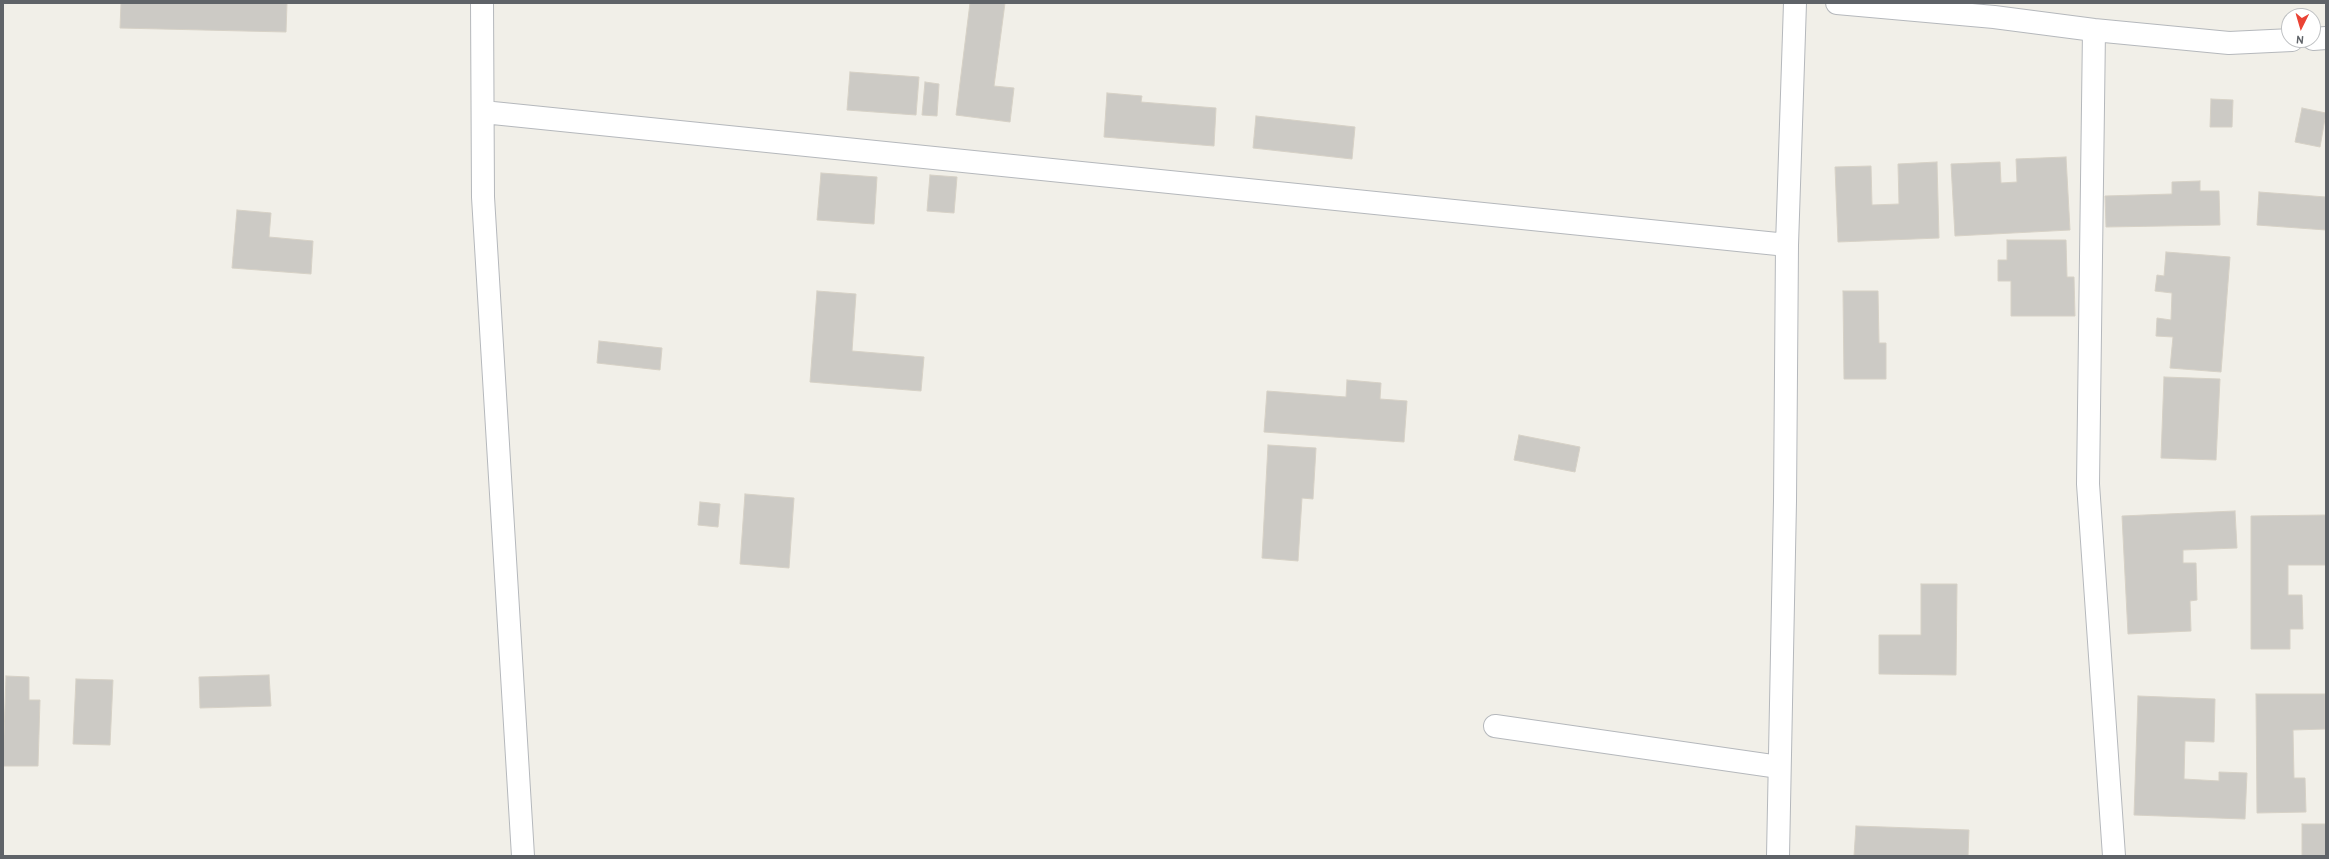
<!DOCTYPE html>
<html>
<head>
<meta charset="utf-8">
<style>
  body { margin:0 }
  #map { position:relative; width:2329px; height:859px; overflow:hidden; background:#f1efe8; font-family:Overpass,sans-serif }
  canvas { display:block }
  .frame { position:absolute; inset:0; border:4px solid #5f6368; pointer-events:none }
  .north { position:absolute; left:2281px; top:8px; width:40px; height:40px; box-sizing:border-box; background:#fff; border:1px solid #bfc1c3; border-radius:50%; rotate:185deg; font-size:11px; font-weight:700; line-height:16px; text-align:center; color:#5f6368 }
  .north::after { content:''; display:block; margin:auto; width:14px; height:18px; background:#ea4335; clip-path:polygon(50% 0,100% 100%,50% 72%,0 100%) }
</style>
</head>
<body>
<div id="map">
<canvas width="2329" height="859"></canvas>
<div class="frame"></div>
<div class="north">N</div>
</div>
<script>
const ctx = document.querySelector('canvas').getContext('2d');
ctx.lineJoin = 'round';
function fill(path, color) {
  ctx.fillStyle = color;
  ctx.fill(path, 'evenodd');
}
function shape(rows) {
  const path = new Path2D();
  for (const r of rows) {
    path.moveTo(r[0], r[1]);
    for (let i = 2; i < r.length; i += 2) path.lineTo(r[i], r[i + 1]);
  }
  return path;
}
function strokePath(path, color, width, dash) {
  ctx.strokeStyle = color;
  ctx.lineWidth = width;
  ctx.lineCap = dash ? 'butt' : 'round';
  ctx.setLineDash(dash || []);
  ctx.stroke(path);
}
const building = shape([
  [121,3,287,3,286,32,120,28,121,3],
  [970,3,1005,3,994,86,1014,88,1010,122,956,115,970,3],
  [850,72,919,77,916,115,847,110,850,72],
  [925,82,939,84,937,116,922,115,925,82],
  [1107,93,1142,96,1141,102,1216,108,1214,146,1104,137,1107,93],
  [2211,99,2233,100,2232,127,2210,127,2211,99],
  [2302,108,2326,113,2320,147,2295,142,2302,108],
  [1256,116,1355,127,1352,159,1253,148,1256,116],
  [2066,157,2070,230,1955,236,1951,164,2000,162,2001,183,2017,182,2016,159,2066,157],
  [1937,162,1939,238,1838,242,1835,167,1871,166,1872,205,1899,204,1898,164,1937,162],
  [821,173,877,177,874,224,817,220,821,173],
  [930,175,957,177,954,213,927,211,930,175],
  [2200,181,2200,191,2219,191,2220,225,2106,227,2105,196,2172,194,2172,182,2200,181],
  [2259,192,2326,197,2326,230,2257,225,2259,192],
  [237,210,271,213,269,237,313,241,311,274,232,268,237,210],
  [2007,240,2066,240,2067,277,2074,277,2075,316,2011,316,2011,281,1998,281,1998,260,2007,260,2007,240],
  [2166,252,2230,257,2221,372,2170,368,2173,337,2156,336,2157,318,2171,320,2172,293,2155,291,2157,275,2164,276,2166,252],
  [817,291,856,294,852,351,924,357,921,391,810,382,817,291],
  [1843,291,1878,291,1879,343,1886,343,1886,379,1844,379,1843,291],
  [599,341,662,348,660,370,597,363,599,341],
  [2164,377,2220,379,2216,460,2161,458,2164,377],
  [1347,380,1381,383,1380,399,1407,401,1404,442,1264,432,1267,391,1346,397,1347,380],
  [1519,435,1580,447,1575,472,1514,460,1519,435],
  [1268,445,1316,448,1313,499,1302,498,1298,561,1262,558,1268,445],
  [745,494,794,498,789,568,740,564,745,494],
  [700,502,720,504,718,527,698,525,700,502],
  [2235,511,2237,548,2183,550,2183,563,2196,563,2197,600,2190,601,2191,631,2128,634,2122,516,2235,511],
  [2326,515,2326,565,2288,565,2288,595,2302,595,2303,629,2290,629,2290,649,2251,649,2251,516,2326,515],
  [1921,584,1957,584,1956,675,1879,674,1879,635,1921,635,1921,584],
  [269,675,271,706,200,708,199,677,269,675],
  [6,676,29,677,29,700,40,700,38,766,3,766,6,676],
  [76,679,113,680,110,745,73,744,76,679],
  [2256,694,2325,694,2325,729,2293,730,2294,778,2305,778,2306,812,2257,813,2256,694],
  [2138,696,2215,699,2214,742,2185,741,2184,779,2219,781,2219,772,2247,773,2245,819,2134,815,2138,696],
  [2302,824,2326,824,2326,856,2302,856,2302,824],
  [1856,826,1969,830,1968,856,1854,856,1856,826]
]);
fill(building, '#cccac5');
strokePath(building, '#d6d1c6', 1);
const minor = shape([
  [482,3,483,197,523,856],
  [1837,3,1994,17,2094,30,2229,43,2292,40],
  [2094,30,2088,484,2114,856],
  [2313,39,2326,38],
  [483,112,1787,245],
  [1495,726,1779,767],
  [1778,856,1785,501,1787,245,1795,3]
]);
strokePath(minor, '#b5b8bc', 24);
strokePath(minor, '#fff', 22);
</script>
</body>
</html>
